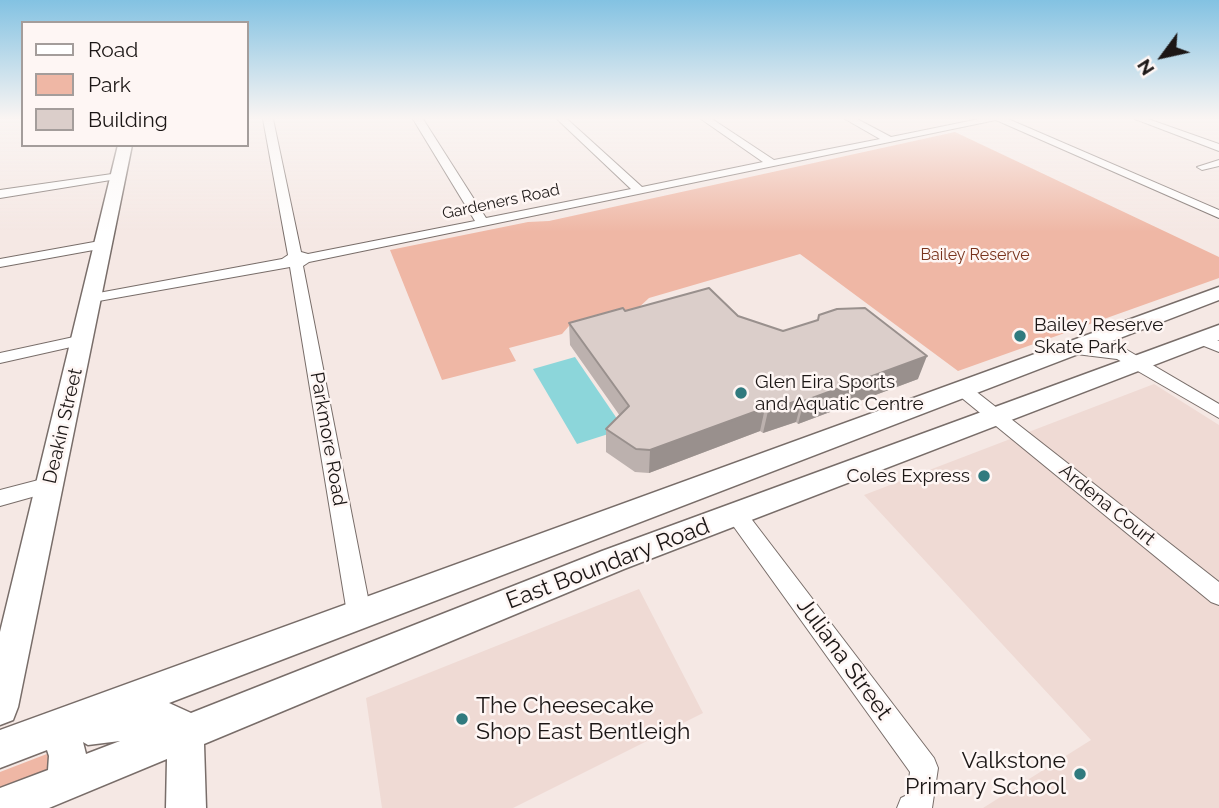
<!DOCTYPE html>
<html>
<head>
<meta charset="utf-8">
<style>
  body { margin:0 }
  #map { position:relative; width:1219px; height:808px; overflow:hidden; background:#f5e8e4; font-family:Raleway,sans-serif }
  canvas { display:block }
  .legend { position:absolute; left:21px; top:21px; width:228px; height:126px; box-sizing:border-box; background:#fef6f4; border:2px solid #a49d9b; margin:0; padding:9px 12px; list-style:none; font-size:21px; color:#1c1716 }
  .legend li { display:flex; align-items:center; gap:14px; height:35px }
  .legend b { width:35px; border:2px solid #a49d9b }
  .north { position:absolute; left:1128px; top:21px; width:70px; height:70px; -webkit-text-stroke:5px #fef6f4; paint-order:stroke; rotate:237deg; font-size:19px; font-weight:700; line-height:28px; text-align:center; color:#1c1716 }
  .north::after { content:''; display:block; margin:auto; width:24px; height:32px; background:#1c1716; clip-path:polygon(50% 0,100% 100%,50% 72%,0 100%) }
</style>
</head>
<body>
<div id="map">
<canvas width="1219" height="808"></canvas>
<ul class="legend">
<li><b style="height:9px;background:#fff"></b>Road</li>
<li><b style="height:19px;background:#efb7a5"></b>Park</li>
<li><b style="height:19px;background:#dbceca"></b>Building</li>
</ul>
<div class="north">N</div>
</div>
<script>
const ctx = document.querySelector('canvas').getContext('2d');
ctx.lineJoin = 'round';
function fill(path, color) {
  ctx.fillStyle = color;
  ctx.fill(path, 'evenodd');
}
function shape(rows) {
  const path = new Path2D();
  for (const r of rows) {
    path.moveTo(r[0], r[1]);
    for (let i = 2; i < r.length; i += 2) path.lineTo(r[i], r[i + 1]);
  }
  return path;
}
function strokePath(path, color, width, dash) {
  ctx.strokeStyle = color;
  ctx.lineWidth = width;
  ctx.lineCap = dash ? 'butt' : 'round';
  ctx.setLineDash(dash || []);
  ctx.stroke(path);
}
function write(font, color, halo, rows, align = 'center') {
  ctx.font = font + ' Raleway,sans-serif';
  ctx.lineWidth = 5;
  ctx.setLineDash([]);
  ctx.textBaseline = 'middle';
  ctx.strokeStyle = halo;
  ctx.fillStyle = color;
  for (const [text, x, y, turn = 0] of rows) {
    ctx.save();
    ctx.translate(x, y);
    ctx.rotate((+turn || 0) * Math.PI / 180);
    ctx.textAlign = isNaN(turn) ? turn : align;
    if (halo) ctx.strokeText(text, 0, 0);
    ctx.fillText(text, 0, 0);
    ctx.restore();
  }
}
fill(shape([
  [1154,384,1219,425,1219,808,983,808,1091,740,864,495],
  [639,589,703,713,513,808,382,808,366,698]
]), '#efdad4');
fill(shape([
  [955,132,1219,257,1219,278,958,371,800,254,649,298,635,311,569,326,562,334,509,348,516,361,442,380,390,250,528,222,549,221],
  [52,752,55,767,0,796,0,772]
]), '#efb7a5');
fill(shape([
  [575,357,624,429,577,444,533,369]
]), '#8cd6da');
const street = shape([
  [263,119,273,119,301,252,308,254,475,221,413,119,423,119,486,218,631,189,557,119,567,119,642,187,763,162,701,119,712,119,774,160,880,139,845,119,857,119,891,137,979,119,1008,119,1219,210,1219,218,996,120,309,262,303,266,371,613,367,620,359,624,351,620,347,613,290,267,93,302,86,298,93,294,282,259,288,255,263,119],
  [1135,119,1148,119,1219,144,1219,151,1135,119],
  [1219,160,1219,166,1202,170,1197,167,1219,160],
  [119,173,125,176,123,178,0,198,0,190,119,173],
  [105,240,110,241,110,247,0,267,0,259,105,240],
  [1200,334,1219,341,1219,352,1194,342,1192,339,1200,334],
  [83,335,89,337,91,340,89,343,0,363,0,353,83,335],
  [1074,344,1127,350,1219,404,1219,418,1117,359,1068,353,1066,349,1068,345,1074,344],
  [963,384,969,386,1219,582,1219,605,1211,602,957,394,954,390,957,386,963,384],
  [50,477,57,480,60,485,57,490,0,506,0,490,50,477],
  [736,506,743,508,934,758,938,768,932,808,897,808,901,798,907,795,910,772,729,520,726,514,729,508,736,506]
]);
const secondary = shape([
  [118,145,132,145,18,707,13,720,0,725,0,632,118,145],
  [1219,287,1219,300,169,703,191,713,602,551,1219,325,1219,340,624,569,204,744,206,808,166,808,167,759,49,808,0,808,0,788,48,770,49,756,47,750,0,768,0,730,1219,287],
  [120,741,86,754,83,742,88,745,120,741]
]);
strokePath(street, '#786d69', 2);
strokePath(secondary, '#786d69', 3);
fill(street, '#fff');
fill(secondary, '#fff');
fill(shape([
  [625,311,738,316,918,379,798,424,796,422,763,433,760,431,649,473,635,472,606,452,606,429,620,416,570,345,569,323]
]), '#bcb1ae');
fill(shape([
  [927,356,918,379,798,424,804,401],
  [802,399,796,422,763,433,768,411],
  [765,408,760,431,649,473,650,450]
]), '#99908d');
const building = shape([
  [709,288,738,316,783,331,818,320,819,315,837,309,865,308,927,356,804,401,802,399,768,411,765,408,650,450,636,449,606,429,629,406,569,323,623,308,625,311,709,288]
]);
fill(building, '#dbceca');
strokePath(building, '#99908d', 2);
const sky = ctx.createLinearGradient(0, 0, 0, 232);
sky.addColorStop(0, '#83c2e2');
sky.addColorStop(0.51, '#faf5f3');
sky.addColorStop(1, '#faf5f300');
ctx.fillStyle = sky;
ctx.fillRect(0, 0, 1219, 232);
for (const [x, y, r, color] of [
  [1020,336,7,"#307a7e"],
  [741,393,7,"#307a7e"],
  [984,476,7,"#307a7e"],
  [462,719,7,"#307a7e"],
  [1080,774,7,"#307a7e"]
]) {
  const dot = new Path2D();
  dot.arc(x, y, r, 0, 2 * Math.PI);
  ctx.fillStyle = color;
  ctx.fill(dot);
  strokePath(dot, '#fef6f4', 2.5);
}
write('16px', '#1c1716', '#fef6f4', [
  ["Gardeners Road",501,202,-12]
]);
write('16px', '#78331c', '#fef6f4', [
  ["Bailey Reserve",975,255]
]);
write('19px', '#1c1716', '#fef6f4', [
  ["Bailey Reserve",1034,325],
  ["Skate Park",1034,347],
  ["Glen Eira Sports",755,382],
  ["and Aquatic Centre",755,404],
  ["Coles Express",970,476,"right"]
], 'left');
write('19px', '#1c1716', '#fef6f4', [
  ["Deakin Street",63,426,-77],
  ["Parkmore Road",328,439,80],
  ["Ardena Court",1107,505,39]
]);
write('23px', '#1c1716', '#fef6f4', [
  ["East Boundary Road",608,564,-21],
  ["Juliana Street",844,659,54]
]);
write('23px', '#1c1716', '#fef6f4', [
  ["The Cheesecake",476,706],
  ["Shop East Bentleigh",476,732],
  ["Valkstone",1066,761,"right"],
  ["Primary School",1066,787,"right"]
], 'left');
</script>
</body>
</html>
